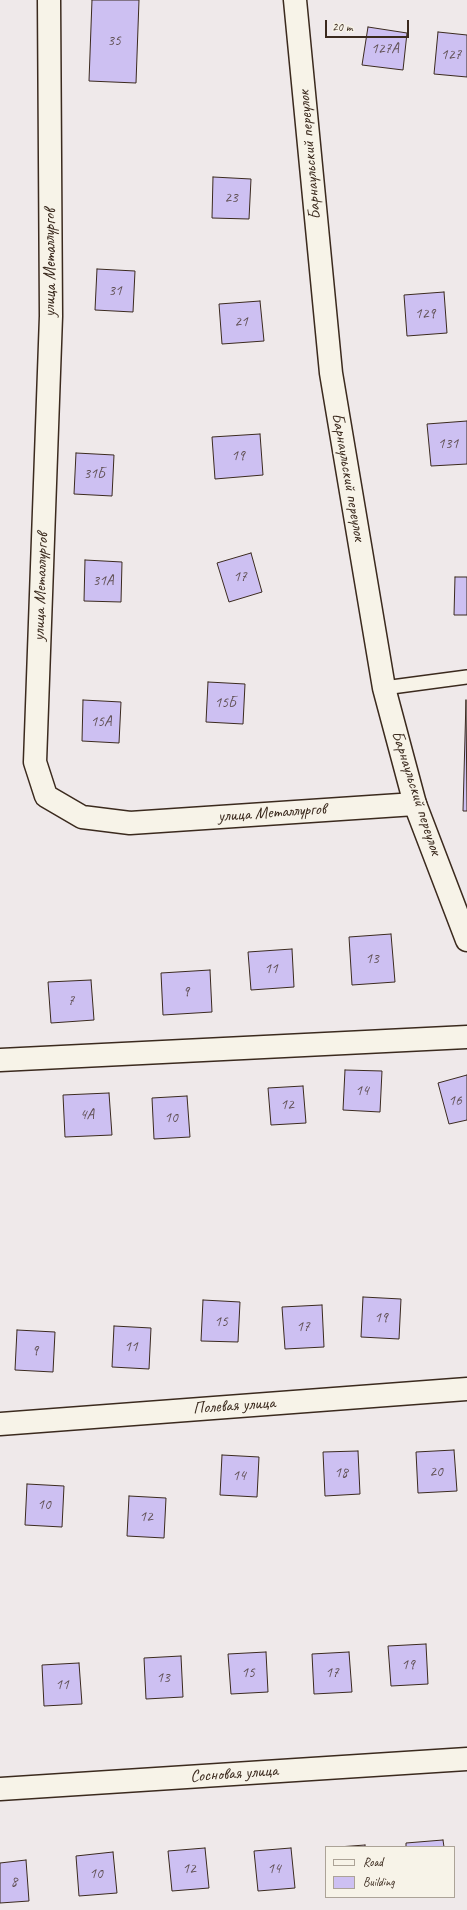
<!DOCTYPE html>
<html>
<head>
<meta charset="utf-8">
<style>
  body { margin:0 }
  #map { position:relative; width:467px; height:1910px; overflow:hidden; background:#efe9ea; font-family:Caveat,sans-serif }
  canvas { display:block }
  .legend { position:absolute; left:325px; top:1846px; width:130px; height:52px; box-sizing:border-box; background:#f7f3e8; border:1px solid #aca397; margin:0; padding:5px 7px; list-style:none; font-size:12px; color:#3b2a1e }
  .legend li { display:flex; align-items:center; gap:8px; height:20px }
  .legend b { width:20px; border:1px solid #aca397 }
  .scale { position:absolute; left:325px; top:20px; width:84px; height:18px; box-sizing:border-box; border:2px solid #3b2a1e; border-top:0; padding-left:5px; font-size:12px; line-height:14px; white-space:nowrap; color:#3b2a1e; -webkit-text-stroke:3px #f7f3e8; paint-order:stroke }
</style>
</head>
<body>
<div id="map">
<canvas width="467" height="1910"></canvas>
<ul class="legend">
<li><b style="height:5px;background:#f7f3e8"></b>Road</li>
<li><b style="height:11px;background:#cdc0f2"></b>Building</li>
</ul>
<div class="scale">20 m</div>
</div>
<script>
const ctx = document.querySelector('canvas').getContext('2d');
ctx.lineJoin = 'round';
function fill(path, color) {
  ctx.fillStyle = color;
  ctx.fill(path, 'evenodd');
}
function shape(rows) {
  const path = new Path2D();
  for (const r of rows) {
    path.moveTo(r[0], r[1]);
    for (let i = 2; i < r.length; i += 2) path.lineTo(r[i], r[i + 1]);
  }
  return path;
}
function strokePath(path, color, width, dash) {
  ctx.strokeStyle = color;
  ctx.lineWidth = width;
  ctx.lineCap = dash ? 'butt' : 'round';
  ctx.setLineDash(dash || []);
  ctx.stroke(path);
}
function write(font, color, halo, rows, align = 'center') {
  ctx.font = font + ' Caveat,sans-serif';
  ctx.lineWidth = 3.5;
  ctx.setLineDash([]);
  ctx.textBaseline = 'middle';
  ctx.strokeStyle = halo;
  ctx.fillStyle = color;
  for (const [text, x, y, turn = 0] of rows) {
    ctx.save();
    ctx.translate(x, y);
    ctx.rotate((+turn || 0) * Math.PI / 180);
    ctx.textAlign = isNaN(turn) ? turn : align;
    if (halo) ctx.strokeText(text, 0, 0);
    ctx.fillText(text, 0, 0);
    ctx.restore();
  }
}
const building = shape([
  [92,0,139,0,136,83,89,81,92,0],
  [368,27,407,33,403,70,362,65,368,27],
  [438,32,467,35,467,77,434,74,438,32],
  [213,177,251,179,249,219,212,218,213,177],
  [97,269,135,271,133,312,95,310,97,269],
  [444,292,447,333,407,336,404,295,444,292],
  [260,301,264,341,222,344,219,304,260,301],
  [467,421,467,464,431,466,427,424,467,421],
  [260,434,263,475,215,479,212,437,260,434],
  [76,453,114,455,112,496,74,494,76,453],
  [251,553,262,592,229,602,217,563,251,553],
  [85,560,122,562,121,602,84,601,85,560],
  [455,577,467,577,467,615,454,615,455,577],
  [208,682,245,684,243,724,206,722,208,682],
  [83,700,121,702,119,743,82,741,83,700],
  [466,700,467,811,463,811,466,700],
  [391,934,395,982,352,985,349,937,391,934],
  [292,949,294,987,251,990,248,952,292,949],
  [210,970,212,1012,163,1015,161,973,210,970],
  [91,980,94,1020,51,1023,48,982,91,980],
  [345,1070,382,1071,380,1112,343,1110,345,1070],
  [467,1075,467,1120,449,1124,438,1083,467,1075],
  [303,1086,306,1123,271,1125,268,1088,303,1086],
  [109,1093,112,1135,65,1137,63,1095,109,1093],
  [187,1096,190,1137,154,1139,152,1098,187,1096],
  [363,1297,401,1299,399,1339,361,1337,363,1297],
  [203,1300,240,1302,238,1342,201,1341,203,1300],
  [322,1305,324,1347,285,1349,282,1307,322,1305],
  [114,1326,151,1328,149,1369,112,1367,114,1326],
  [17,1330,55,1332,53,1372,15,1370,17,1330],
  [454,1450,457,1491,418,1493,416,1452,454,1450],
  [358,1451,360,1494,325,1496,323,1452,358,1451],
  [222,1455,259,1457,257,1497,220,1495,222,1455],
  [27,1484,64,1486,62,1527,25,1525,27,1484],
  [129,1496,166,1498,164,1538,127,1536,129,1496],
  [426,1644,428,1684,391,1686,388,1646,426,1644],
  [266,1652,268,1692,231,1694,228,1654,266,1652],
  [349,1652,352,1692,314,1694,312,1654,349,1652],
  [181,1656,183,1697,146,1699,144,1658,181,1656],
  [79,1663,82,1704,44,1706,42,1665,79,1663],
  [443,1840,444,1847,406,1847,406,1843,443,1840],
  [365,1845,365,1847,338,1847,365,1845],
  [205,1848,209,1888,172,1891,168,1851,205,1848],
  [291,1848,295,1888,258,1891,254,1851,291,1848],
  [113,1852,117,1893,79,1896,76,1856,113,1852],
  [26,1860,29,1901,0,1903,0,1863,26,1860]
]);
fill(building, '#cdc0f2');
strokePath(building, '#3b2a1e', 1);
const service = shape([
  [384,688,467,677]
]);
const minor = shape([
  [49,0,51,316,35,762,46,796,82,817,130,823,415,804],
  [0,1060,467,1037],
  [0,1424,467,1389],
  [0,1789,467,1759]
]);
const tertiary = shape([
  [295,0,331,373,384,688,415,804,467,940]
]);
strokePath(service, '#3b2a1e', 16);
strokePath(minor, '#3b2a1e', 25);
strokePath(tertiary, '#3b2a1e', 25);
strokePath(service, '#f7f3e8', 13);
strokePath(minor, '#f7f3e8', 22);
strokePath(tertiary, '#f7f3e8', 22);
write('15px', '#605053', null, [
  ["35",114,41],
  ["127А",385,49],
  ["127",451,55],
  ["23",231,198],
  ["31",115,291],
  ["129",425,314],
  ["21",241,322],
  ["131",448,444],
  ["19",238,456],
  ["31Б",94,474],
  ["17",240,577],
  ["31А",103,581],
  ["15Б",225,703],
  ["15А",101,722],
  ["13",372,959],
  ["11",271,969],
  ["9",186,992],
  ["7",71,1001],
  ["14",362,1091],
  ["16",455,1101],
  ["12",287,1105],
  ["4А",87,1115],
  ["10",171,1118],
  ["19",381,1318],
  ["15",221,1322],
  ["17",303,1327],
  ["11",131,1347],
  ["9",35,1351],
  ["20",436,1472],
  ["18",341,1473],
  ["14",239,1476],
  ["10",44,1505],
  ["12",146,1517],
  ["19",408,1665],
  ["15",248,1673],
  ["17",332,1673],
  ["13",163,1678],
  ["11",62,1685],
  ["12",189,1869],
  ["14",274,1869],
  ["10",96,1874],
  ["8",14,1882]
]);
write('17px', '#3b2a1e', '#f7f3e8', [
  ["Барнаульский переулок",310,155,-95],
  ["улица Металлургов",51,263,-90],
  ["Барнаульский переулок",348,477,80],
  ["улица Металлургов",41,587,-88],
  ["Барнаульский переулок",416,793,72],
  ["улица Металлургов",272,813,-4],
  ["Полевая улица",234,1406,-4],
  ["Сосновая улица",234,1774,-4]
]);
</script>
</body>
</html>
